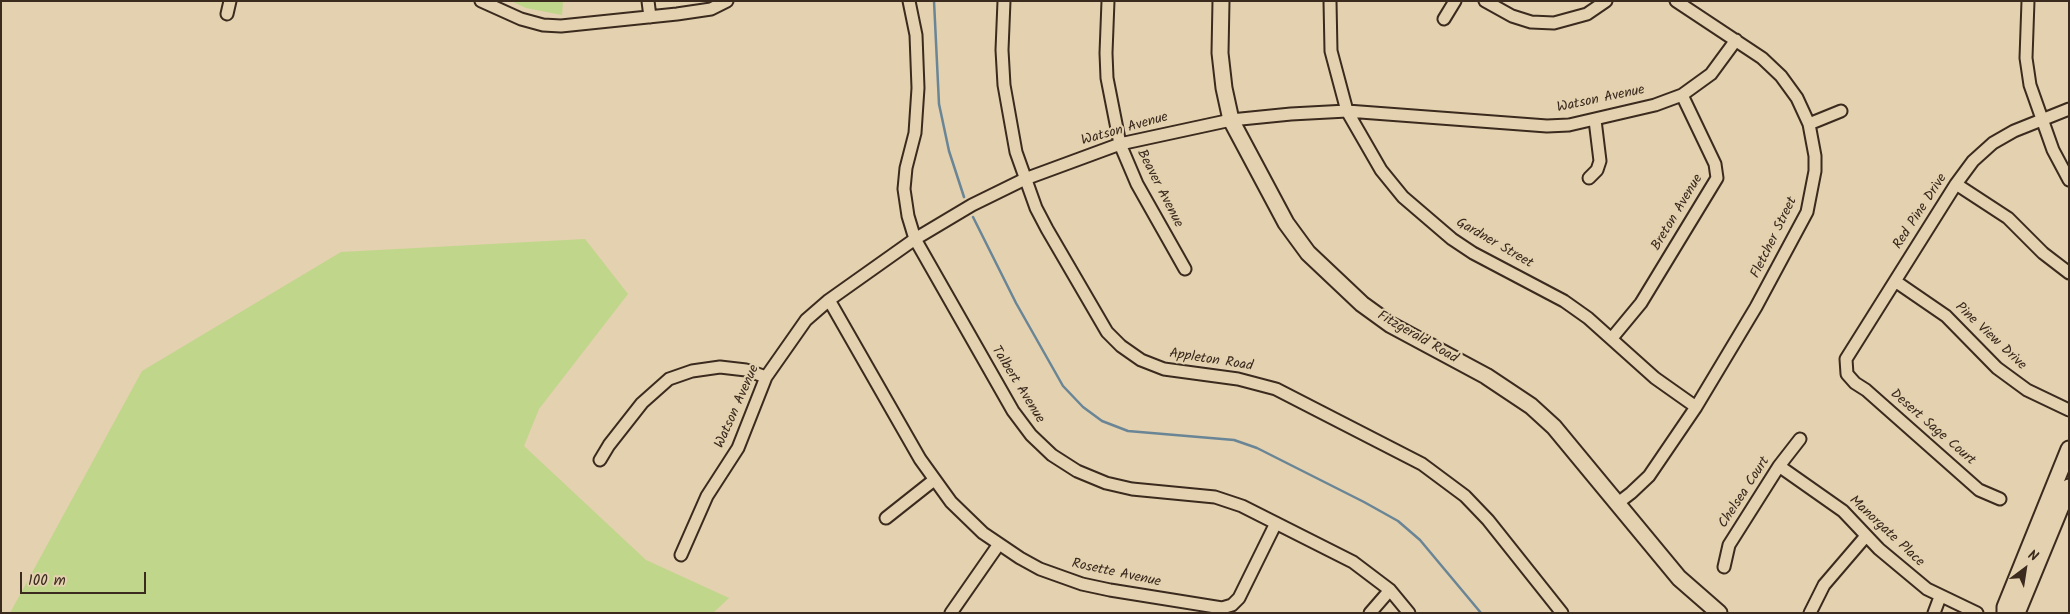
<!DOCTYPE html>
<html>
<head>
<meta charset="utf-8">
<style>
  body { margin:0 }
  #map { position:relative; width:2070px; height:614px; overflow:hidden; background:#e3d1af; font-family:Kalam,sans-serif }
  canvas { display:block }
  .frame { position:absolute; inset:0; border:2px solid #3b2a1e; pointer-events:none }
  .north { position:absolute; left:2000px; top:544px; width:50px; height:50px; -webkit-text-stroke:4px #e3d1af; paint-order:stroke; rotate:31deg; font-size:14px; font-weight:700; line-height:20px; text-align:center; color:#3b2a1e }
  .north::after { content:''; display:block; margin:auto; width:18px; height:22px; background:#3b2a1e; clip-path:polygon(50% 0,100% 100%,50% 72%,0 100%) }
  .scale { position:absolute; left:20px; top:572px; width:126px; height:22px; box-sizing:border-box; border:2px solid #3b2a1e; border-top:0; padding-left:6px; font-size:15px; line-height:18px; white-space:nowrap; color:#3b2a1e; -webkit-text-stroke:4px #e3d1af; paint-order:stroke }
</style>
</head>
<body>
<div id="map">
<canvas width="2070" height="614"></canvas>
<div class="frame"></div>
<div class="north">N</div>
<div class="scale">100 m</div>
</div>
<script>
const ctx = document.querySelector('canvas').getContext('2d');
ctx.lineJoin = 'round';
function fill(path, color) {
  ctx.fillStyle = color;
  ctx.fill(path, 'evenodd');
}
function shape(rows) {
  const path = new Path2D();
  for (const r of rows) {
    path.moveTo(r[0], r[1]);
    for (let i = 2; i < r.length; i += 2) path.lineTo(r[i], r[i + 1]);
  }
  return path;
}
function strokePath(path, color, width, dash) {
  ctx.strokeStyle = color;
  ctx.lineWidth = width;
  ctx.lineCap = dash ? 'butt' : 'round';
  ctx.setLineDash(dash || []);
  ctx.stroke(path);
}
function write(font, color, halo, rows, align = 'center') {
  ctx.font = font + ' Kalam,sans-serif';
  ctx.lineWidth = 4.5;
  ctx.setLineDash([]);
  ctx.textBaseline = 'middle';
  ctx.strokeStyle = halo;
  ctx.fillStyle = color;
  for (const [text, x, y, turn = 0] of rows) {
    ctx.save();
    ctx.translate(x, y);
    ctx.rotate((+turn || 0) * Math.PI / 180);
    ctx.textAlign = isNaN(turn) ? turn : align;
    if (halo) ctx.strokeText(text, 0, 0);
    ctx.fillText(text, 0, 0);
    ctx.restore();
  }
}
fill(shape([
  [511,1,563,1,562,15,526,8],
  [585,239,628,294,539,409,524,446,646,560,729,598,713,613,10,613,142,371,341,252]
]), '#c0d68b');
strokePath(shape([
  [934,1,939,104,949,151,964,197],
  [973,217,1016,303,1063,386,1083,407,1102,421,1128,431,1234,440,1257,448,1364,502,1398,521,1420,540,1481,613]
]), '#698596', 2.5);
const minor = shape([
  [481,1,521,19,543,25,561,26,677,14,711,9,727,1],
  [648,1,650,17],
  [909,1,916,35,918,88,915,133,906,168,904,189,908,216,915,239,1013,411,1031,435,1052,455,1077,471,1106,483,1132,489,1215,497,1242,506,1353,562,1390,590,1409,613],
  [1004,1,1002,50,1004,85,1016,152,1036,208,1047,229,1107,332,1121,346,1141,360,1164,369,1238,379,1276,389,1422,464,1465,496,1488,520,1562,613],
  [1108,1,1106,53,1107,78,1120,144,1137,184,1185,269],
  [1330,1,1331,51,1347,111,1381,170,1403,197,1452,239,1473,253,1564,301,1588,318,1655,378,1696,407],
  [1485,1,1512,16,1531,22,1554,23,1587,14,1606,1],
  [2028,1,2026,58,2030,85,2053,150,2069,180],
  [227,14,230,1],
  [1444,19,1455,1],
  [1809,124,1841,111],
  [1589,178,1597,170,1600,161,1595,120],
  [1956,184,2008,218,2043,253,2069,273],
  [1895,281,1946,316,1997,368,2027,390,2069,410],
  [829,300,920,459,951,502,983,533,1020,558,1040,569,1082,584,1110,590,1222,608,1232,605,1239,598,1276,523],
  [1612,338,1641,303,1717,178,1715,164,1682,95],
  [600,460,609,445,642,403,669,379,692,371,720,367,746,370,766,377],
  [1779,466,1843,511,1879,549,1927,589,1977,613],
  [2000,499,1979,490,1866,390,1855,383,1847,374,1846,359,1956,184,1973,161,1993,143,2014,131,2069,109],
  [1618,503,1631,493,1649,476,1696,407,1756,307,1807,212,1815,171,1815,156,1809,124,1797,98,1781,76,1762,58,1676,1],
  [886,518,934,480],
  [681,555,707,496,738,448,766,377,806,320,829,300,915,239,972,205,1025,179,1120,144,1231,120,1291,114,1347,111,1547,126,1569,125,1655,105,1682,95,1711,74,1736,40],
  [1724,567,1729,545,1779,466,1800,439],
  [951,613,999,544],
  [1370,613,1390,590],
  [1810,613,1824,585,1866,536],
  [1934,613,1940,597]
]);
const major = shape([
  [1221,1,1220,53,1224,88,1231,120,1286,223,1308,253,1362,304,1391,325,1486,376,1531,406,1554,427,1679,578,1719,613],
  [2005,613,2005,607,2069,449],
  [2017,613,2069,487]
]);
strokePath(minor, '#3b2a1e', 15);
strokePath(major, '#3b2a1e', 19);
strokePath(minor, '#e3d1af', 11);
strokePath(major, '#e3d1af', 15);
write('14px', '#3b2a1e', '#e3d1af', [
  ["Watson Avenue",1601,100,-12],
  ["Watson Avenue",1125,130,-16],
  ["Beaver Avenue",1159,189,63],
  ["Red Pine Drive",1921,212,-57],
  ["Breton Avenue",1678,213,-59],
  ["Fletcher Street",1775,238,-64],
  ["Gardner Street",1494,244,30],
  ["Pine View Drive",1990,337,43],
  ["Fitzgerald Road",1417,338,30],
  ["Appleton Road",1211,361,9],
  ["Talbert Avenue",1017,385,58],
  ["Watson Avenue",738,407,-66],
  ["Desert Sage Court",1932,428,41],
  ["Chelsea Court",1745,493,-57],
  ["Manorgate Place",1886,532,43],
  ["Rosette Avenue",1116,574,12]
]);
</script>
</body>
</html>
